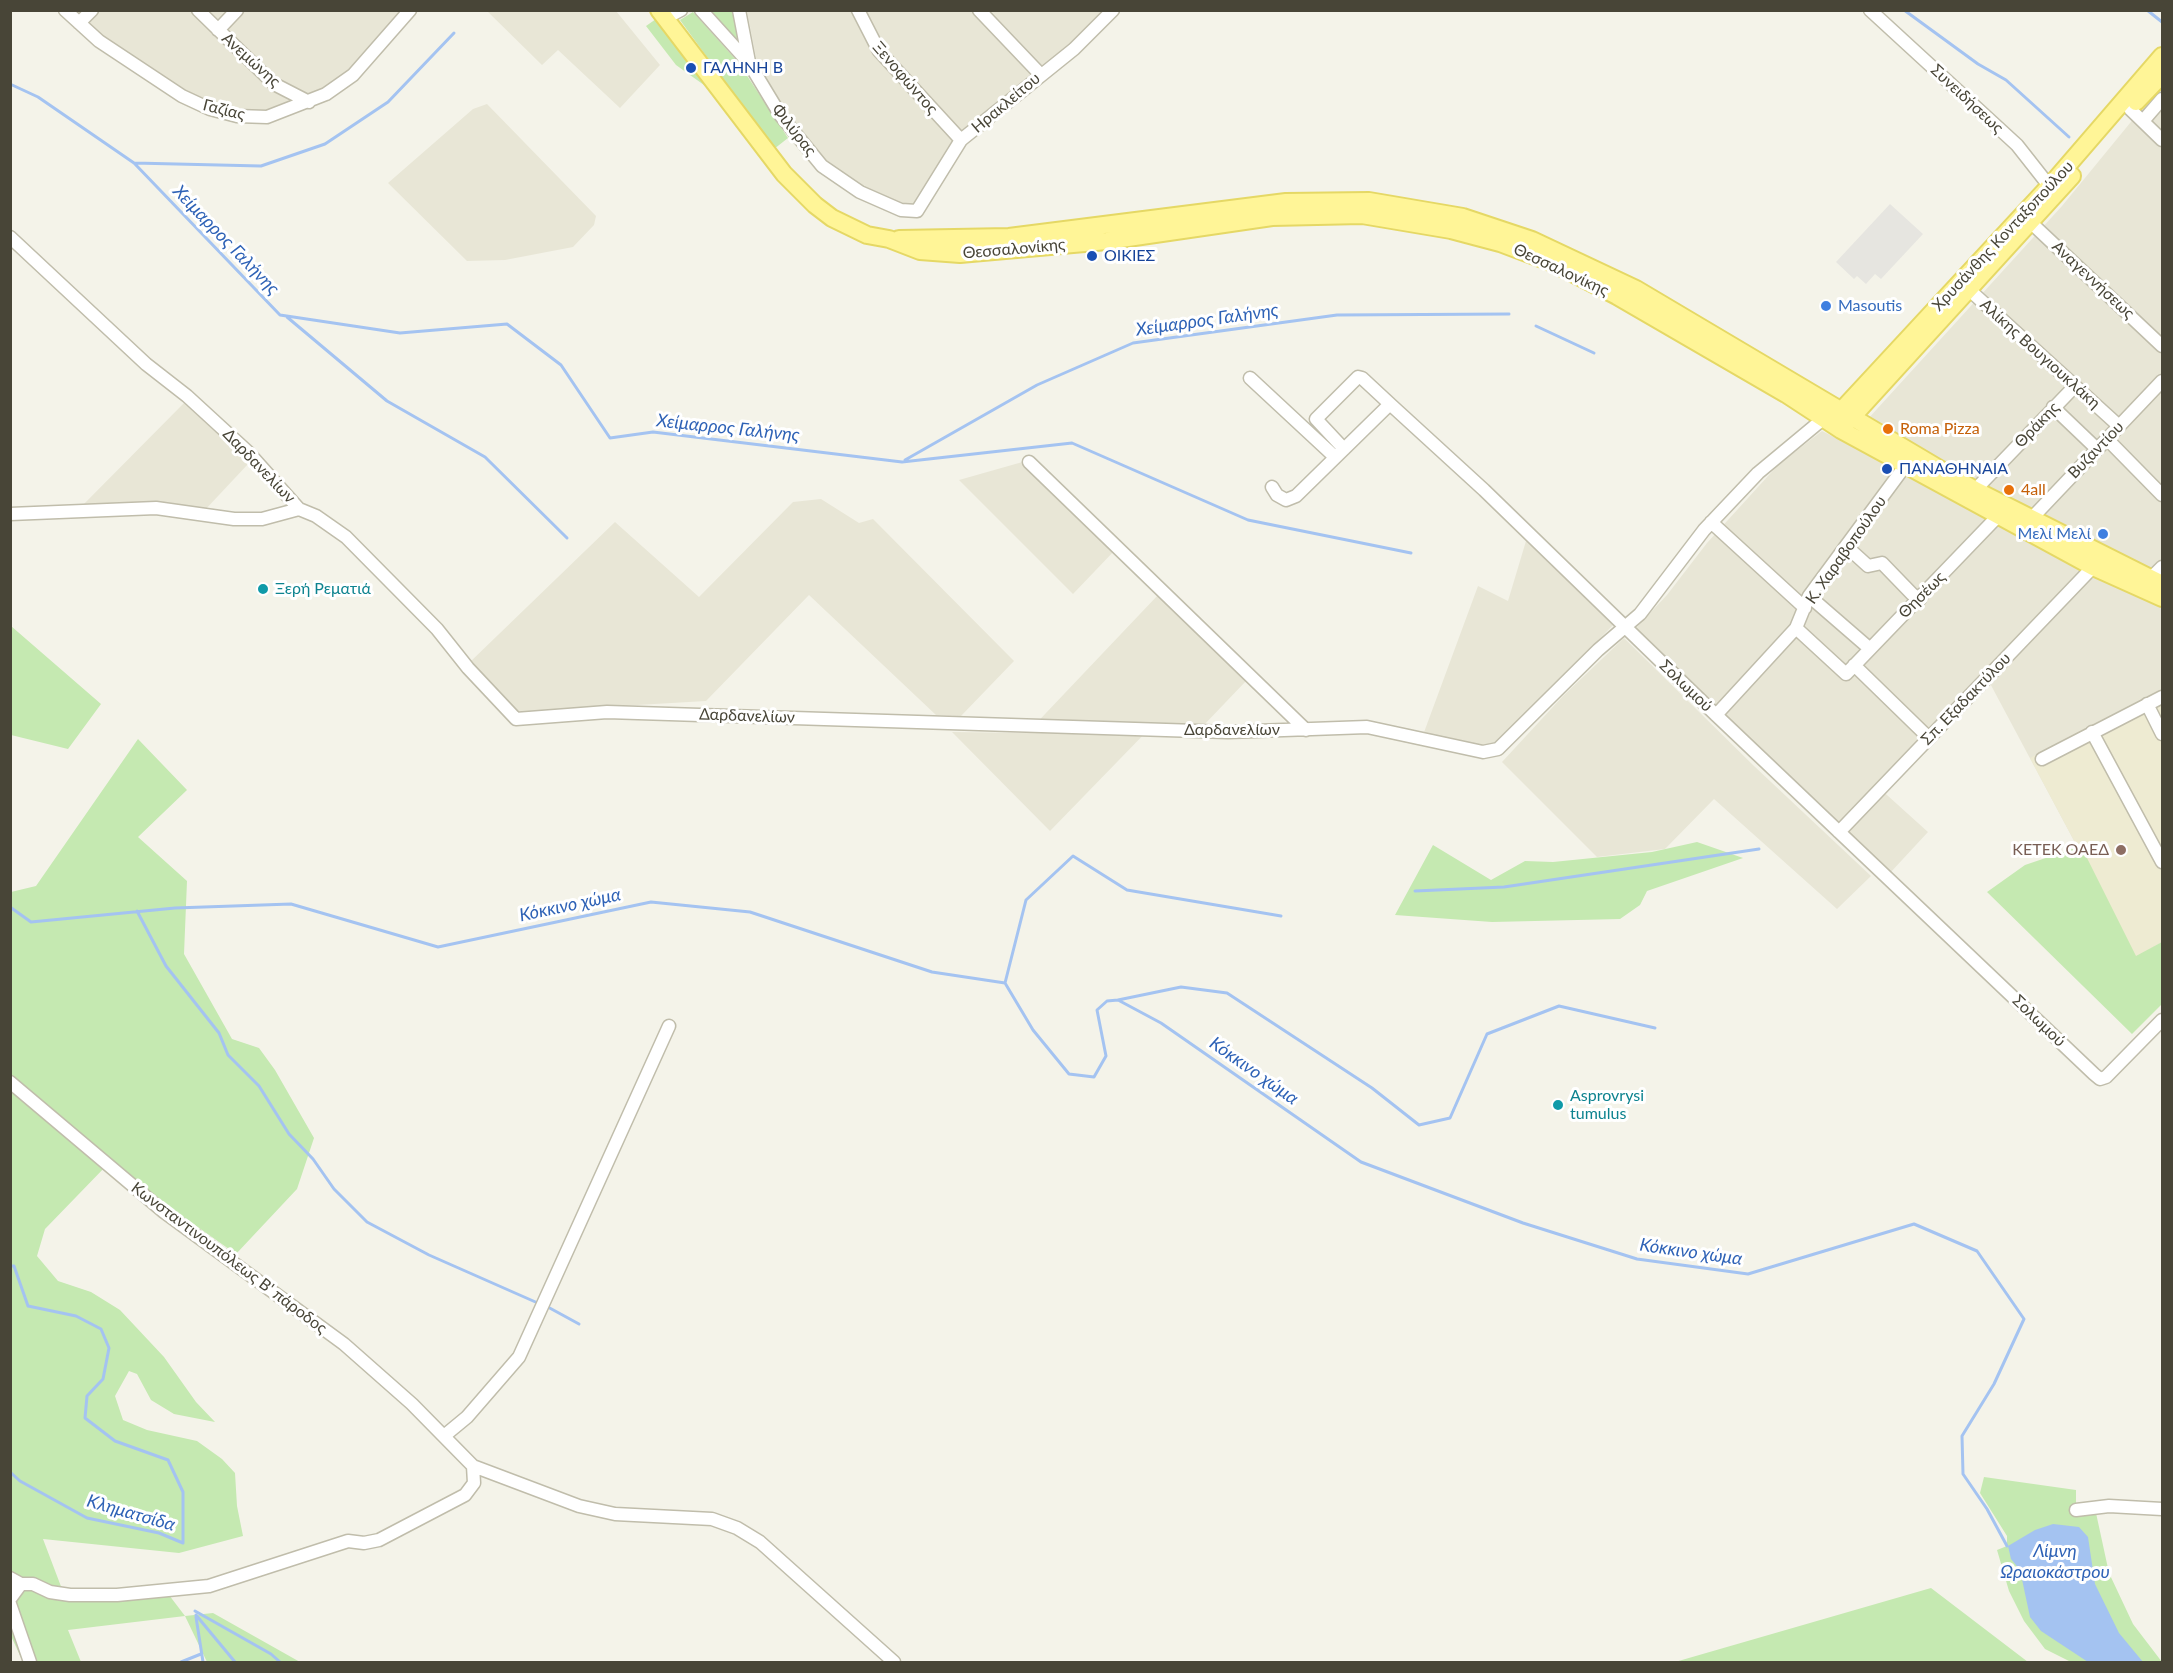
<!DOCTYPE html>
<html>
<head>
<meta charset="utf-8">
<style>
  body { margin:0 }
  #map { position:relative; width:2173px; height:1673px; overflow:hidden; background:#f4f3e9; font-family:Lato,sans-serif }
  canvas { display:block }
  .frame { position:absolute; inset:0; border:12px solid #484537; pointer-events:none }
</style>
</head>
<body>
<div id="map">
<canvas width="2173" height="1673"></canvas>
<div class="frame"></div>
</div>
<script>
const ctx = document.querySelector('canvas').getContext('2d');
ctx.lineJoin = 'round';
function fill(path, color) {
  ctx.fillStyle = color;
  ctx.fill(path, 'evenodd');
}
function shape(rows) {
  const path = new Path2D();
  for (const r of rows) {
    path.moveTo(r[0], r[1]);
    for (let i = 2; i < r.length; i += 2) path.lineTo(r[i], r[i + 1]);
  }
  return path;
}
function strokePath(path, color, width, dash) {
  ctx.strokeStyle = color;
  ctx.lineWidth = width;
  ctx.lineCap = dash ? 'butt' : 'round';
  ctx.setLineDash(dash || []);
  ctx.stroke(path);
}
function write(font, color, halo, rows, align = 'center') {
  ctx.font = font + ' Lato,sans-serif';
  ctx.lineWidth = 6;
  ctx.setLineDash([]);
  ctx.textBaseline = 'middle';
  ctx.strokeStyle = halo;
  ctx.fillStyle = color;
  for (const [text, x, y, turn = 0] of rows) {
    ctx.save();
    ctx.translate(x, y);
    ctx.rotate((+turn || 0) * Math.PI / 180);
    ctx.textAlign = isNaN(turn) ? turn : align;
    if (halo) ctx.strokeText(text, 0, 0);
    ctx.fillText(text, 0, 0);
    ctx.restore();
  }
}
fill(shape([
  [65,11,410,11,353,75,267,117,237,116,182,96],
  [487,11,616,11,660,65,620,108,558,50,542,65],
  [747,11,1113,11,961,140,917,211,822,169,759,73],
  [2162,84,2162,942,2136,957,1985,674,1877,786,1928,832,1890,873,1635,629,1667,595,1707,543,1779,464,1822,431,1846,443,2062,206],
  [487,104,596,216,594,225,573,247,505,260,467,261,388,183,473,109],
  [184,403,249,463,204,511,78,510],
  [1026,461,1116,549,1073,594,959,480],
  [821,499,859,523,873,519,1014,661,961,716,936,715,809,595,706,701,516,712,469,663,615,522,699,597,793,502],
  [1526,541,1613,625,1496,745,1473,746,1423,735,1478,586,1508,601],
  [1158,595,1246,681,1203,726,1152,726,1050,831,952,732,1027,733],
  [1624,638,1754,766,1871,876,1837,909,1714,799,1665,849,1597,857,1502,762,1563,696]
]), '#e8e6d6');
fill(shape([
  [2162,690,2162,942,2136,957,2030,758]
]), '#eeebd2');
fill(shape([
  [707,11,732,11,740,47],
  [693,12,738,62,788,138,774,149,680,20],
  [656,19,711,90,676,65,646,26],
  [11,626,101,704,68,749,11,735],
  [138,739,187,790,138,837,187,881,184,954,232,1039,259,1048,275,1070,314,1138,297,1189,236,1254,108,1164,45,1229,37,1256,58,1281,91,1292,120,1310,164,1357,196,1402,215,1422,174,1414,151,1400,137,1374,129,1371,115,1396,123,1420,147,1430,197,1441,222,1459,235,1473,237,1506,243,1536,179,1553,43,1539,65,1597,169,1595,185,1616,213,1613,300,1662,207,1662,185,1616,68,1630,81,1662,23,1662,11,1636,11,892,36,886],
  [1697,842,1743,858,1647,891,1640,905,1620,919,1492,922,1395,915,1433,845,1491,880,1525,861,1553,862,1652,852],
  [2081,846,2136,956,2162,942,2162,1004,2132,1034,1987,892,2025,865],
  [1984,1477,2076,1490,2076,1510,2096,1513,2109,1573,2133,1624,2162,1662,2071,1662,2045,1649,2024,1621,2009,1591,1997,1550,2007,1546,2007,1536,1980,1493],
  [1931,1588,2028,1662,1675,1662]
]), '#c5e9b1');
fill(shape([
  [1890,204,1923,234,1881,279,1875,274,1866,284,1857,276,1854,279,1836,262]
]), '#e6e5e0');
fill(shape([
  [2053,1524,2079,1527,2088,1537,2095,1584,2119,1633,2143,1662,2088,1662,2041,1631,2030,1617,2020,1570,2011,1559,2008,1546,2035,1530]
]), '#a4c3f1');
strokePath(shape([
  [1904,10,1978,64,2006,80,2069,137],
  [2147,10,2162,22],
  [10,84,38,97,134,163,280,315,400,333,507,324,561,365,610,438,653,432,902,462,1072,443,1248,520,1411,553],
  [134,163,261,166,325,144,388,102,454,33],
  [287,317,387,401,485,457,567,538],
  [1536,326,1594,353],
  [905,460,1037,385,1133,343,1337,315,1509,314],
  [1415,891,1504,887,1759,849],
  [10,907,31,922,175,908,291,904,438,947,651,902,750,912,932,972,1005,983,1033,1030,1069,1074,1094,1077,1106,1056,1097,1010,1107,1001,1118,1000,1161,1023,1361,1162,1523,1223,1637,1259,1748,1274,1914,1224,1977,1251,2024,1319,1994,1384,1962,1436,1963,1474,1987,1509,2007,1546],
  [137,911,166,966,219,1033,228,1055,259,1086,289,1134,313,1159,334,1189,367,1222,429,1255,540,1304],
  [1005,983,1026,900,1073,856,1127,890,1281,916],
  [1118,1000,1181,987,1227,993,1372,1088,1419,1125,1450,1118,1487,1034,1559,1006,1655,1028],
  [10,1266,14,1266,28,1306,76,1316,101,1329,109,1348,103,1379,87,1396,85,1418,115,1441,168,1460,183,1492,183,1543,159,1533,87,1518,20,1481,10,1472],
  [546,1306,579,1324],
  [195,1611,271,1654,280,1662],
  [196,1615,235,1662],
  [196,1617,203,1662],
  [181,1662,201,1654]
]), '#a4c3f1', 3);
const minor = shape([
  [65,10,99,41,182,96,210,109,237,116,267,117,326,94,353,75,410,10],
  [198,10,274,84,309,102],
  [701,10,749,63,781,116,822,166,860,192,901,210,917,211,961,140,1074,49,1113,10],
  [739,10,749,62],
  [858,10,879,51,961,140],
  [979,10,1040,74],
  [1870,10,2017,145,2054,192],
  [666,18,681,10],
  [79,23,92,10],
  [218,30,237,10],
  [2130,109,2162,140],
  [2143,121,2162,99],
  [2026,218,2162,346],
  [10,237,146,364,187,396,248,452,299,509,316,516,346,537,437,629,468,668,516,719,607,712,1228,732,1367,727,1483,752,1498,749,1598,650,1640,614,1704,530,1758,473,1823,419],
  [1964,285,2119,426],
  [1250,378,1335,457],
  [2053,407,2097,449],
  [2107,439,2162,495],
  [1344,449,1316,419,1358,377,1362,378,1390,404],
  [1029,462,1306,730],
  [1272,487,1277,495,1286,500,1296,496,1390,404,1484,490,1716,715,2094,1074,2100,1079,2106,1077,2162,1020],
  [1975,490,2075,386],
  [10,514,156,508,234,519,262,519,299,509],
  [2031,519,2162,381],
  [1711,522,1805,608],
  [1846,546,1868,566,1882,563,1912,594,1920,599],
  [2151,578,2162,567],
  [1809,596,1869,648],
  [1796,628,1846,674,1999,515],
  [1854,665,1929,738],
  [2147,704,2162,734],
  [1716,715,1796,628,1809,596,1905,466],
  [2092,732,2162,862],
  [2042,759,2162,697],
  [1839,832,2093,567],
  [10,1082,164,1212,344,1344,412,1404,473,1466,579,1506,615,1514,712,1519,737,1528,760,1542,894,1662],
  [444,1436,467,1417,519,1357,669,1026],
  [2076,1510,2109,1506,2162,1509],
  [10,1578,21,1584],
  [10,1599,21,1584,33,1584,50,1592,70,1595,117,1595,209,1586,348,1541,364,1543,379,1540,465,1495,474,1483,473,1466],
  [10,1604,30,1662]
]);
const major = shape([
  [659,10,784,174,815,205,832,218,867,235,889,239,920,251,960,254,1107,241,1272,217,1362,215,1451,230,1500,243,1553,263,1617,296,1786,394,1841,430,2093,567,2162,598],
  [2136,102,2162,75],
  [899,239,1009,237,1286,202,1369,201,1463,217,1532,240,1636,289,1975,490,2162,584],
  [1840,412,2055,180,2162,56],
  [1843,427,2072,176]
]);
strokePath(minor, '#c0bdab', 15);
strokePath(major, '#e5d865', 20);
strokePath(minor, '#fff', 12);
strokePath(major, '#fff597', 16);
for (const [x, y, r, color] of [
  [691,68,6,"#1a4fb4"],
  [1092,256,6,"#1a4fb4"],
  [1826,306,6,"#3f7fe0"],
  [1888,429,6,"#e8710a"],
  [1887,469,6,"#1a4fb4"],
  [2009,490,6,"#e8710a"],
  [2103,534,6,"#3f7fe0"],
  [263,589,6,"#0f9aa8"],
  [2121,850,6,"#8d6e63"],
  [1558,1105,6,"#0f9aa8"]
]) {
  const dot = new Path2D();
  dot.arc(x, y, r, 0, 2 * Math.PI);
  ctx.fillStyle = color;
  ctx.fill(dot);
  strokePath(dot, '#fff', 2);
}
write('16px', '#484537', '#fff', [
  ["Ανεμώνης",251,60,42],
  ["Ξενοφώντος",905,78,49],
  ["Συνειδήσεως",1967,99,43],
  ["Ηρακλείτου",1006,103,-40],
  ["Γαζίας",224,110,14],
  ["Φιλύρας",794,130,52],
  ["Χρυσάνθης Κονταξοπούλου",2003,236,-47],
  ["Θεσσαλονίκης",1014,249,-5],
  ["Θεσσαλονίκης",1561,270,25],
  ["Αναγεννήσεως",2093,280,43],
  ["Αλίκης Βουγιουκλάκη",2040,354,42],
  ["Θράκης",2037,425,-46],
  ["Βυζαντίου",2096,450,-46],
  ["Δαρδανελίων",259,466,46],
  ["Κ. Χαραβοπούλου",1846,550,-55],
  ["Θησέως",1922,595,-45],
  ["Σολωμού",1686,686,44],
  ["Σπ. Εξαδακτύλου",1966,699,-46],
  ["Δαρδανελίων",747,716,2],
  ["Δαρδανελίων",1232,730],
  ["Σολωμού",2039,1021,44],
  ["Κωνσταντινουπόλεως Β' πάροδος",229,1258,37]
]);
write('16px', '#164399', '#fff', [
  ["ΓΑΛΗΝΗ Β",703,68],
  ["ΟΙΚΙΕΣ",1104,256],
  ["ΠΑΝΑΘΗΝΑΙΑ",1899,469]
], 'left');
write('16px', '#366cbe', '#fff', [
  ["Masoutis",1838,306],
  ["Μελί Μελί",2091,534,"right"]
], 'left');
write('16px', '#c56008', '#fff', [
  ["Roma Pizza",1900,429],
  ["4all",2021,490]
], 'left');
write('16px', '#0d838f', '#fff', [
  ["Ξερή Ρεματιά",275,589],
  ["Asprovrysi",1570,1096],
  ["tumulus",1570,1114]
], 'left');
write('16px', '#785e54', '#fff', [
  ["ΚΕΤΕΚ ΟΑΕΔ",2109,850]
], 'right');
write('italic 18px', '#2e62b6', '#fff', [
  ["Χείμαρρος Γαλήνης",226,240,46],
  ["Χείμαρρος Γαλήνης",1207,320,-8],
  ["Χείμαρρος Γαλήνης",728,428,6],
  ["Κόκκινο χώμα",570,905,-12],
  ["Κόκκινο χώμα",1254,1071,35],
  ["Κόκκινο χώμα",1691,1252,8],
  ["Κληματσίδα",131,1513,16],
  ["Λίμνη",2055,1551],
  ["Ωραιοκάστρου",2055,1572]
]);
</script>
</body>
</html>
